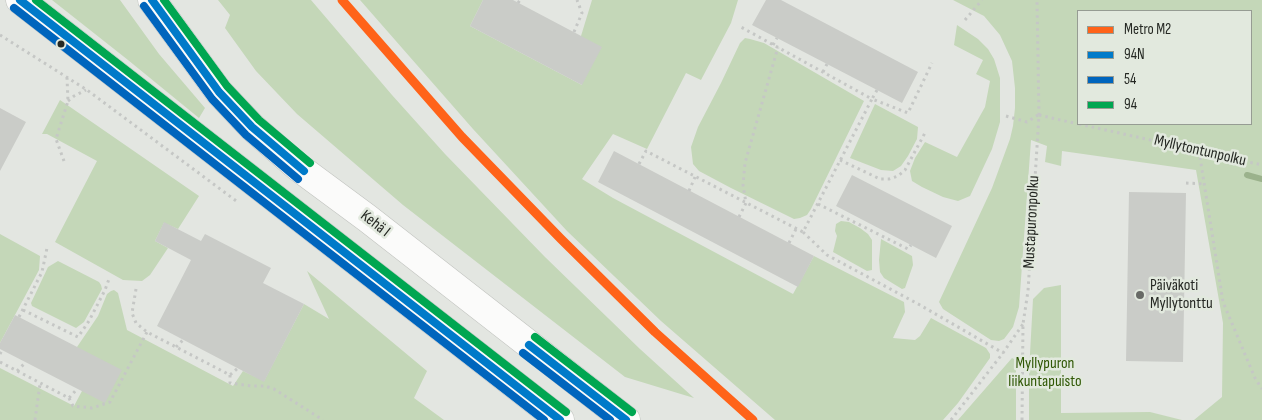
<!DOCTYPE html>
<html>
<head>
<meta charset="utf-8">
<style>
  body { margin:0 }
  #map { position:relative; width:1262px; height:420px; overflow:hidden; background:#e3e6e1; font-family:"Sofia Sans Condensed",sans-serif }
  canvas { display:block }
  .legend { position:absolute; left:1077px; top:10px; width:175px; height:115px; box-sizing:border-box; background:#e2e9de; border:1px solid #969c93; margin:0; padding:6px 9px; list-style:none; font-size:15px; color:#252823 }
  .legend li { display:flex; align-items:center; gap:10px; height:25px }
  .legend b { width:25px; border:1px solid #969c93 }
</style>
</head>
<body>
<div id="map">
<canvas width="1262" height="420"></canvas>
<ul class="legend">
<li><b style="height:6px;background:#ff6319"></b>Metro M2</li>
<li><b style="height:6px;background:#007ac9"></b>94N</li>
<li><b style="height:6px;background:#0065bd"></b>54</li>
<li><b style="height:6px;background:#00a651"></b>94</li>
</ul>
</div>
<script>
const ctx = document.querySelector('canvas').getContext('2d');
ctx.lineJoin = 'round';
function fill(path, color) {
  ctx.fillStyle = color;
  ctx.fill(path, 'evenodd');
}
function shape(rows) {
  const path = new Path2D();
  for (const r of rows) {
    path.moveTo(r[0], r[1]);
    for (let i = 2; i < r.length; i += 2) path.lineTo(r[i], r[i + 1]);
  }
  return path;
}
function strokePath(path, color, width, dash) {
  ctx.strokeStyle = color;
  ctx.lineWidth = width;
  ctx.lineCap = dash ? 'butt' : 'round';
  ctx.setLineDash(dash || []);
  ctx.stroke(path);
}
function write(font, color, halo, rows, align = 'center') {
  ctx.font = font + ' "Sofia Sans Condensed",sans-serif';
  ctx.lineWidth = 5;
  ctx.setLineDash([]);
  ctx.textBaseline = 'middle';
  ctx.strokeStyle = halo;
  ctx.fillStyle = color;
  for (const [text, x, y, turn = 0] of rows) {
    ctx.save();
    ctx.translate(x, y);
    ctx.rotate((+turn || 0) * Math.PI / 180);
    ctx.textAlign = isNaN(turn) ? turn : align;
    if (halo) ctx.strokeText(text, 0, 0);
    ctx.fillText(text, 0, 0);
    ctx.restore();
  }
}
fill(shape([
  [52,0,120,0,159,54,205,108,199,118,128,60],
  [218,0,311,0,392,95,445,154,545,257,640,349,694,398,625,377,403,205,297,114,256,71,225,28,230,15],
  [360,0,483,0,470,26,582,85,581,36,592,0,738,0,731,23,701,80,686,73,647,149,613,134,582,179,613,198,793,294,814,256,904,302,905,312,893,338,915,340,920,336,931,318,986,348,990,354,990,358,958,403,943,420,775,420,661,321,567,231,473,129],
  [953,0,1262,0,1262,420,1194,420,1222,397,1223,323,1196,170,1062,151,1061,166,1045,162,1047,146,1031,140,1019,307,1013,327,1004,339,999,341,991,340,943,309,939,302,992,188,1010,139,1013,126,1015,108,1015,88,1012,61,1000,35,984,16],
  [1078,11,1251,11,1251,124,1078,124],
  [957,25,978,39,988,49,994,59,1000,78,1000,122,992,149,970,196,958,201,943,197,922,187,912,181,910,171,915,158,925,142,957,157,985,107,990,81,976,74,983,60,954,45],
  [745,38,750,39,764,43,864,101,811,209,807,215,800,218,794,219,731,188,699,171,693,164,691,147,698,127,721,83,740,43],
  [60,100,199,196,178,229,164,223,155,241,168,248,150,275,142,281,123,280,55,242,97,161,47,134,42,134],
  [875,104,918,127,917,139,908,156,901,166,893,171,881,170,850,158],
  [841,221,849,222,860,228,868,234,872,240,872,270,867,271,833,252,837,236,835,231,836,224],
  [0,234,40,256,39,270,0,343],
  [881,239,912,256,913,265,905,288,902,289,884,278,880,272,879,260],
  [58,261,99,282,101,285,102,289,84,322,76,328,32,306,31,303,48,267],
  [307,271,427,371,414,398,444,420,0,420,0,368,74,406,82,391,77,347,98,316,107,294,111,291,114,290,118,293,127,330,233,386,243,371,264,381,304,304,329,319],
  [1061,285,1061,413,1150,412,1182,420,1029,420,1029,372,1033,299,1044,288],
  [1012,358,1014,359,1016,368,1016,420,958,420]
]), '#c4d7b8');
strokePath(shape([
  [1247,175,1262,179]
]), '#9bb28c', 6);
fill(shape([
  [483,0,513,0,602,47,582,85,470,26],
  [766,0,781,0,918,72,902,103,752,25],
  [0,108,26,122,0,171],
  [614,151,814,256,798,287,598,182],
  [852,175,952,226,936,258,836,206],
  [1129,192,1186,193,1183,362,1126,361],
  [164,222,201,241,205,234,271,268,263,283,304,304,264,382,157,326,191,260,155,241],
  [15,315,122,370,105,403,0,349,0,343]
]), '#caccc8');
const highway = shape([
  [20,0,560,420],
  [152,0,219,92,252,127,298,167,367,218,626,420]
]);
strokePath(highway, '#c1c3bf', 29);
strokePath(shape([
  [518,3,520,0],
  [965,20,982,0],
  [574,32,582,13,577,0],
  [0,35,87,90,239,203],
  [773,45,777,38],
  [823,72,827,64],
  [877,90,872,99,908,113,932,63],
  [68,101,74,96,86,90],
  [1039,115,1078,124],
  [1006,116,1027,122,1038,115],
  [1079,124,1262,165],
  [1199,151,1223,302,1255,378,1262,389],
  [840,160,880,179,889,179,898,176,905,170,926,131],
  [64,161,56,139,68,101,67,78],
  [639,164,646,151,803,232,872,99,739,26],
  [1186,183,1204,184],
  [689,191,695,177],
  [818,204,908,249,911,245],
  [739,217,746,203,743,185,745,163,778,47],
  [803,232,827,255,920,305,1003,353],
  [789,243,796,229],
  [136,289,132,313,136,323,147,332,230,375,238,368],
  [23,310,78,337,89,321,105,290,109,279],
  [19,317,42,272,47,248],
  [176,347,183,340],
  [0,354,2,350],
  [0,362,69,398,77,389],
  [17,371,26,362],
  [230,375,230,383,252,386,265,386,274,389,323,420],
  [69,398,73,406,92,408,110,402,147,332],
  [35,420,40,384],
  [951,420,1003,353,1023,324],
  [1022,420,1023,324,1028,291,1039,115,1037,0]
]), '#c5c7c5', 3, [2.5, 4]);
strokePath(highway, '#fbfbfa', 28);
strokePath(shape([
  [20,0,560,420],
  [152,0,219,92,252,127,304,171],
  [529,345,626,420]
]), '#007ac9', 8);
strokePath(shape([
  [144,6,212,99,246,135,298,179],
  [14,8,544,420],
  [523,353,610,420]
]), '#0065bd', 8);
strokePath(shape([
  [36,0,566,412],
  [164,0,227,86,259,120,310,163],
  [535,337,632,412]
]), '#00a651', 8);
strokePath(shape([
  [342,0,462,137,561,239,655,332,753,420]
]), '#ff6319', 9);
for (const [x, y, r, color] of [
  [61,44,4.5,"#252823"],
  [1140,295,5,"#686a66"]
]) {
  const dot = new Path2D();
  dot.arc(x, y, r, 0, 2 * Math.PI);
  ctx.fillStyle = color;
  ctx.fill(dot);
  strokePath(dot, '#e2e9de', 2);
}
write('16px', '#252823', '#e2e9de', [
  ["Myllytontunpolku",1200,151,13],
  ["Mustapuronpolku",1032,222,-87],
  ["Kehä I",375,224,38]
]);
write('16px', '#252823', '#e2e9de', [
  ["Päiväkoti",1150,286],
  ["Myllytonttu",1150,304]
], 'left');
write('16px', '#305805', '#e2e9de', [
  ["Myllypuron",1045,364],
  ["liikuntapuisto",1045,382]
]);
</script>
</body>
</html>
